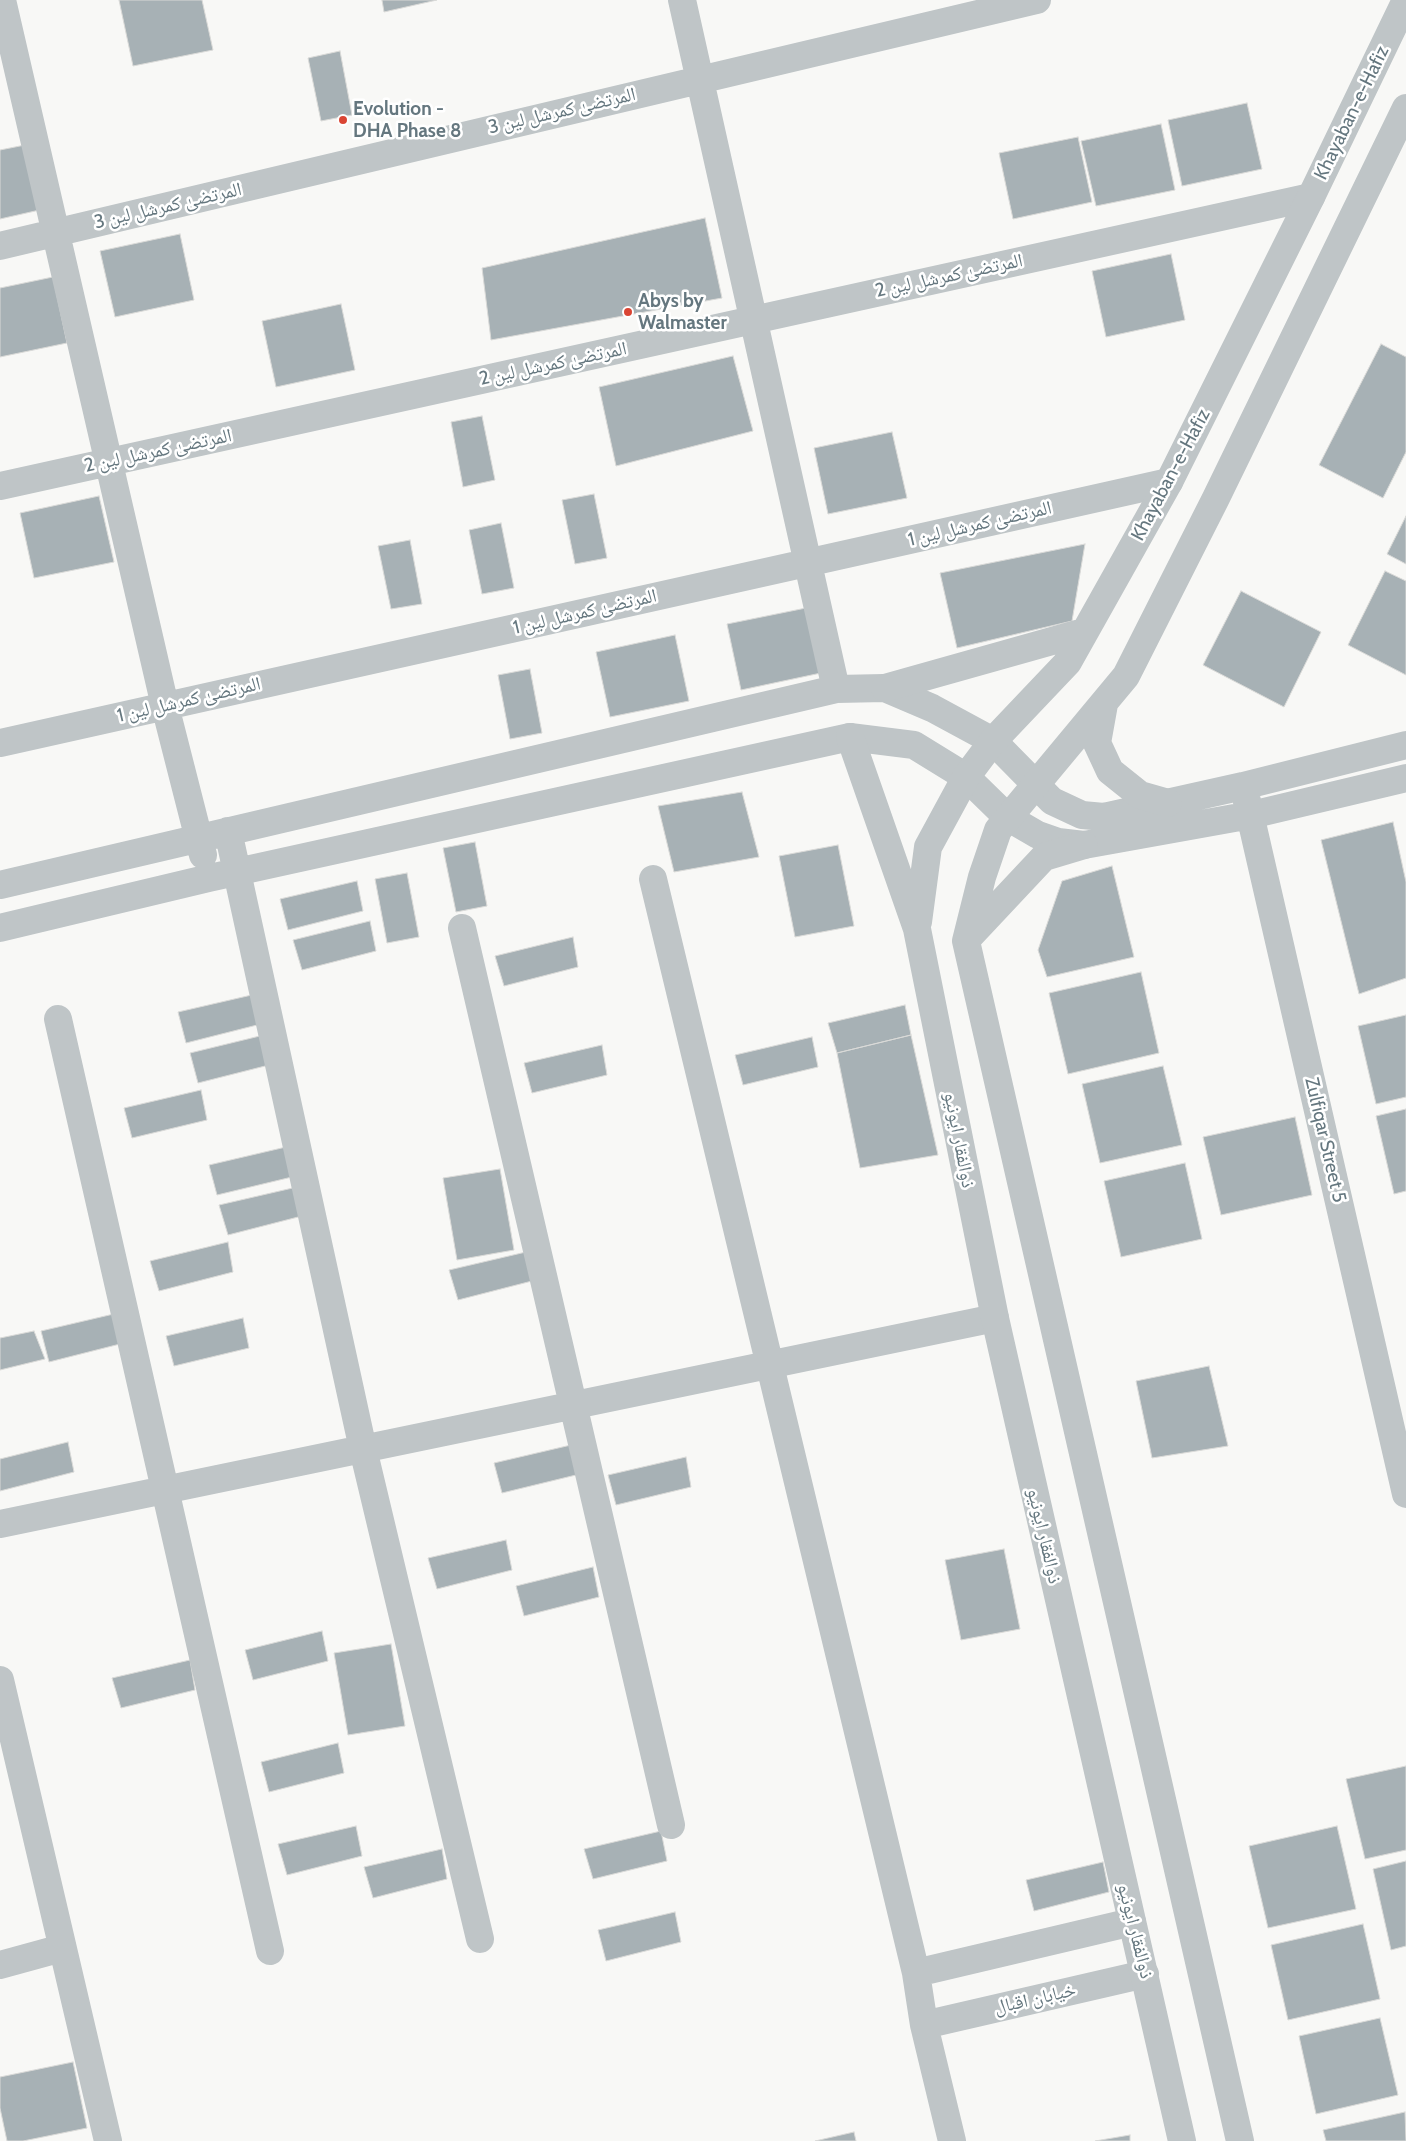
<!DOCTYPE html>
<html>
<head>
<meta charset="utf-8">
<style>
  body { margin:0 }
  canvas { display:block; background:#f8f8f6 }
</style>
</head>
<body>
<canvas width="1406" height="2141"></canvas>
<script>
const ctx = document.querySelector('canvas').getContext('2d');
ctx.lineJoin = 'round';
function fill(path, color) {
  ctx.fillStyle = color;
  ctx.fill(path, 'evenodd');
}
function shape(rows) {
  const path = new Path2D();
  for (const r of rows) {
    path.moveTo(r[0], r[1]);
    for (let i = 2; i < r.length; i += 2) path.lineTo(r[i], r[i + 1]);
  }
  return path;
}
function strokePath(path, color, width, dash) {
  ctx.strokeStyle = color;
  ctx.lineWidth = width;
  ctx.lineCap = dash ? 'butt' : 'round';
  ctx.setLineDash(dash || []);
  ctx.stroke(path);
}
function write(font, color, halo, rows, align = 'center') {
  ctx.font = font + ' Cabin,"Noto Naskh Arabic",sans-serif';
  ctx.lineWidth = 5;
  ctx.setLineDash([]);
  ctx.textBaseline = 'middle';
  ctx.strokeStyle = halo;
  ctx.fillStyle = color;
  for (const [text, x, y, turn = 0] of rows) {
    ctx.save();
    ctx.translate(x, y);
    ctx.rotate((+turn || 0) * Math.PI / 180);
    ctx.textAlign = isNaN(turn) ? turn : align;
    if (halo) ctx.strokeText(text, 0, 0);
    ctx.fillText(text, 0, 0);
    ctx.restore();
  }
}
const building = shape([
  [119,0,202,0,213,50,133,66,119,0],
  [382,0,437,0,384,12,382,0],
  [340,51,352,115,321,121,308,58,340,51],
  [1247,103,1262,169,1182,186,1168,120,1247,103],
  [1161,124,1175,190,1096,206,1081,141,1161,124],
  [1078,137,1092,202,1013,219,999,153,1078,137],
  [30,144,44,209,0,219,0,150,30,144],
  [705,218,722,298,491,340,482,268,705,218],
  [180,234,194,300,115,317,100,251,180,234],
  [1171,254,1185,320,1106,337,1092,271,1171,254],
  [53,277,67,343,0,357,0,288,53,277],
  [341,304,355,370,276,387,262,321,341,304],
  [1381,344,1406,357,1406,452,1383,498,1319,465,1381,344],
  [733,356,753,431,616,466,599,387,733,356],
  [482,416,495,480,463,487,451,422,482,416],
  [892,432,907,498,828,514,814,448,892,432],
  [594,494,607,558,575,564,562,500,594,494],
  [99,496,114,562,34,578,20,513,99,496],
  [1406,516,1406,564,1387,554,1406,516],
  [501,523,514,588,482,594,469,530,501,523],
  [410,540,422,604,391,609,378,546,410,540],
  [1085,544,1072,621,957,648,940,573,1085,544],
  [1385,571,1406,581,1406,675,1348,645,1385,571],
  [1241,591,1321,632,1284,707,1203,665,1241,591],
  [806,608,821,673,741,690,727,624,806,608],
  [675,635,689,701,610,717,596,652,675,635],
  [530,669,542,733,510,739,498,675,530,669],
  [742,792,759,857,674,872,658,806,742,792],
  [1393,822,1406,882,1406,978,1359,994,1321,840,1393,822],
  [475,842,487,906,456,912,443,848,475,842],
  [838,845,854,926,795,937,779,856,838,845],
  [1112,866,1134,957,1047,977,1038,950,1062,881,1112,866],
  [407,873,419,937,387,943,375,879,407,873],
  [357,881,363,911,288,930,280,899,357,881],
  [370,921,376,951,302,970,293,940,370,921],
  [573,937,578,967,504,986,495,956,573,937],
  [1141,972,1159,1053,1068,1074,1049,993,1141,972],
  [256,994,261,1024,186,1043,178,1012,256,994],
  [905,1005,911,1035,837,1053,828,1023,905,1005],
  [1406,1015,1406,1097,1376,1104,1358,1026,1406,1015],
  [268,1034,273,1064,198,1083,190,1053,268,1034],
  [911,1035,938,1155,860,1168,837,1053,911,1035],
  [812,1037,818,1067,743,1085,735,1055,812,1037],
  [602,1045,607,1075,532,1093,524,1063,602,1045],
  [1163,1066,1182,1145,1100,1163,1082,1084,1163,1066],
  [201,1090,207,1120,132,1138,124,1108,201,1090],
  [1406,1109,1406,1191,1394,1194,1376,1116,1406,1109],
  [1295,1117,1312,1195,1221,1215,1203,1137,1295,1117],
  [286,1147,292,1177,217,1195,209,1165,286,1147],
  [1185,1163,1202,1239,1121,1257,1104,1181,1185,1163],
  [500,1169,514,1250,457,1260,443,1178,500,1169],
  [297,1187,302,1216,228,1235,219,1205,297,1187],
  [228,1242,233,1272,159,1291,150,1261,228,1242],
  [526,1252,532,1281,458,1300,449,1270,526,1252],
  [118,1313,124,1343,49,1362,41,1331,118,1313],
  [243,1318,249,1348,174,1366,166,1336,243,1318],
  [34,1331,45,1359,0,1370,0,1338,34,1331],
  [1209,1366,1228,1446,1152,1458,1136,1381,1209,1366],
  [68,1442,74,1472,0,1491,0,1459,68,1442],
  [571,1445,576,1475,502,1493,494,1463,571,1445],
  [686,1457,691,1487,616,1505,608,1475,686,1457],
  [506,1540,512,1570,437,1589,428,1558,506,1540],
  [1004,1549,1020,1629,961,1640,945,1560,1004,1549],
  [593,1567,599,1597,524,1616,516,1586,593,1567],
  [322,1631,328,1661,253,1680,245,1650,322,1631],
  [391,1644,405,1726,348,1735,334,1653,391,1644],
  [190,1660,195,1690,121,1708,112,1678,190,1660],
  [338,1743,344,1773,269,1792,261,1762,338,1743],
  [1406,1766,1406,1850,1365,1859,1346,1779,1406,1766],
  [356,1826,362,1856,287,1875,278,1844,356,1826],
  [1337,1826,1356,1909,1268,1928,1249,1846,1337,1826],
  [661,1831,667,1861,593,1879,584,1849,661,1831],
  [442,1849,447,1879,373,1898,364,1867,442,1849],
  [1406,1861,1406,1946,1391,1950,1373,1869,1406,1861],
  [1103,1862,1109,1892,1034,1911,1026,1880,1103,1862],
  [675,1912,681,1942,606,1961,598,1930,675,1912],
  [1363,1924,1380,1999,1288,2020,1271,1945,1363,1924],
  [1380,2018,1398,2095,1316,2114,1299,2036,1380,2018],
  [73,2062,87,2128,23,2141,7,2141,0,2108,0,2077,73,2062],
  [1405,2112,1406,2141,1326,2141,1323,2130,1405,2112],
  [854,2132,856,2141,815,2141,854,2132],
  [1130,2135,1130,2141,1095,2141,1130,2135]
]);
fill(building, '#a7b1b5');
strokePath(building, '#dadad8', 1);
strokePath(shape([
  [2,0,165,706,203,855],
  [682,0,836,689],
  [0,246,1037,0],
  [0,486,1311,197],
  [0,743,1169,482],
  [1246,797,1406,1494],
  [228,831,363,1449,480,1939],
  [653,879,916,1973,924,2025,952,2141],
  [0,885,836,689,885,688,932,708,993,741,1052,801,1082,815,1104,817,1243,786,1406,745],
  [0,928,209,878,850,737,914,745,966,777,1007,817,1038,835,1058,842,1084,845,1251,815,1406,778],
  [462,928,671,1825],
  [58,1019,270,1951],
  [0,1524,995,1318],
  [0,1680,108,2141],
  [0,1965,62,1948],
  [916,1973,1132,1922],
  [924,2025,1145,1974]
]), '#bfc5c7', 28);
strokePath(shape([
  [885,688,1084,632],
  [1104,704,1097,743,1110,771,1140,795,1168,803],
  [850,737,917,929,995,1318,1182,2141],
  [918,922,928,847,966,777,993,741,1068,662,1169,482,1311,197,1406,0],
  [968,938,1044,857,1084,845],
  [1240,2141,966,941,982,877,998,830,1126,676,1216,498,1406,108]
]), '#bfc5c7', 28);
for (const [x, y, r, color] of [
  [343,120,5,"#da4534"],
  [628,312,5,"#da4534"]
]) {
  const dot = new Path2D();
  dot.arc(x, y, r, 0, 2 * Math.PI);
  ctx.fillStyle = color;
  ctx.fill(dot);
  strokePath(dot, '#fff', 2);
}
write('bold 19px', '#65777f', '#fff', [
  ["Evolution -",353,109],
  ["DHA Phase 8",353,131],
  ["Abys by",638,301],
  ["Walmaster",638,323]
], 'left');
write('19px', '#65777f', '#fff', [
  ["المرتضیٰ کمرشل لین 3",562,111,-13],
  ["Khayaban-e-Hafiz",1352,113,-64],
  ["المرتضیٰ کمرشل لین 3",168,206,-13],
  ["المرتضیٰ کمرشل لین 2",949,276,-12],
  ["المرتضیٰ کمرشل لین 2",553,364,-12],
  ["المرتضیٰ کمرشل لین 2",158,451,-12],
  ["Khayaban-e-Hafiz",1171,475,-62],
  ["المرتضیٰ کمرشل لین 1",980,524,-13],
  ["المرتضیٰ کمرشل لین 1",585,612,-13],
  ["المرتضیٰ کمرشل لین 1",189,700,-13],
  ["ذوالفقار ایونیو",959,1140,79],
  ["Zulfiqar Street 5",1325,1140,77],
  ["ذوالفقار ایونیو",1044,1536,77],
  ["ذوالفقار ایونیو",1135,1931,76],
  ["خیابان اقبال",1035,1999,-13]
]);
</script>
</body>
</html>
